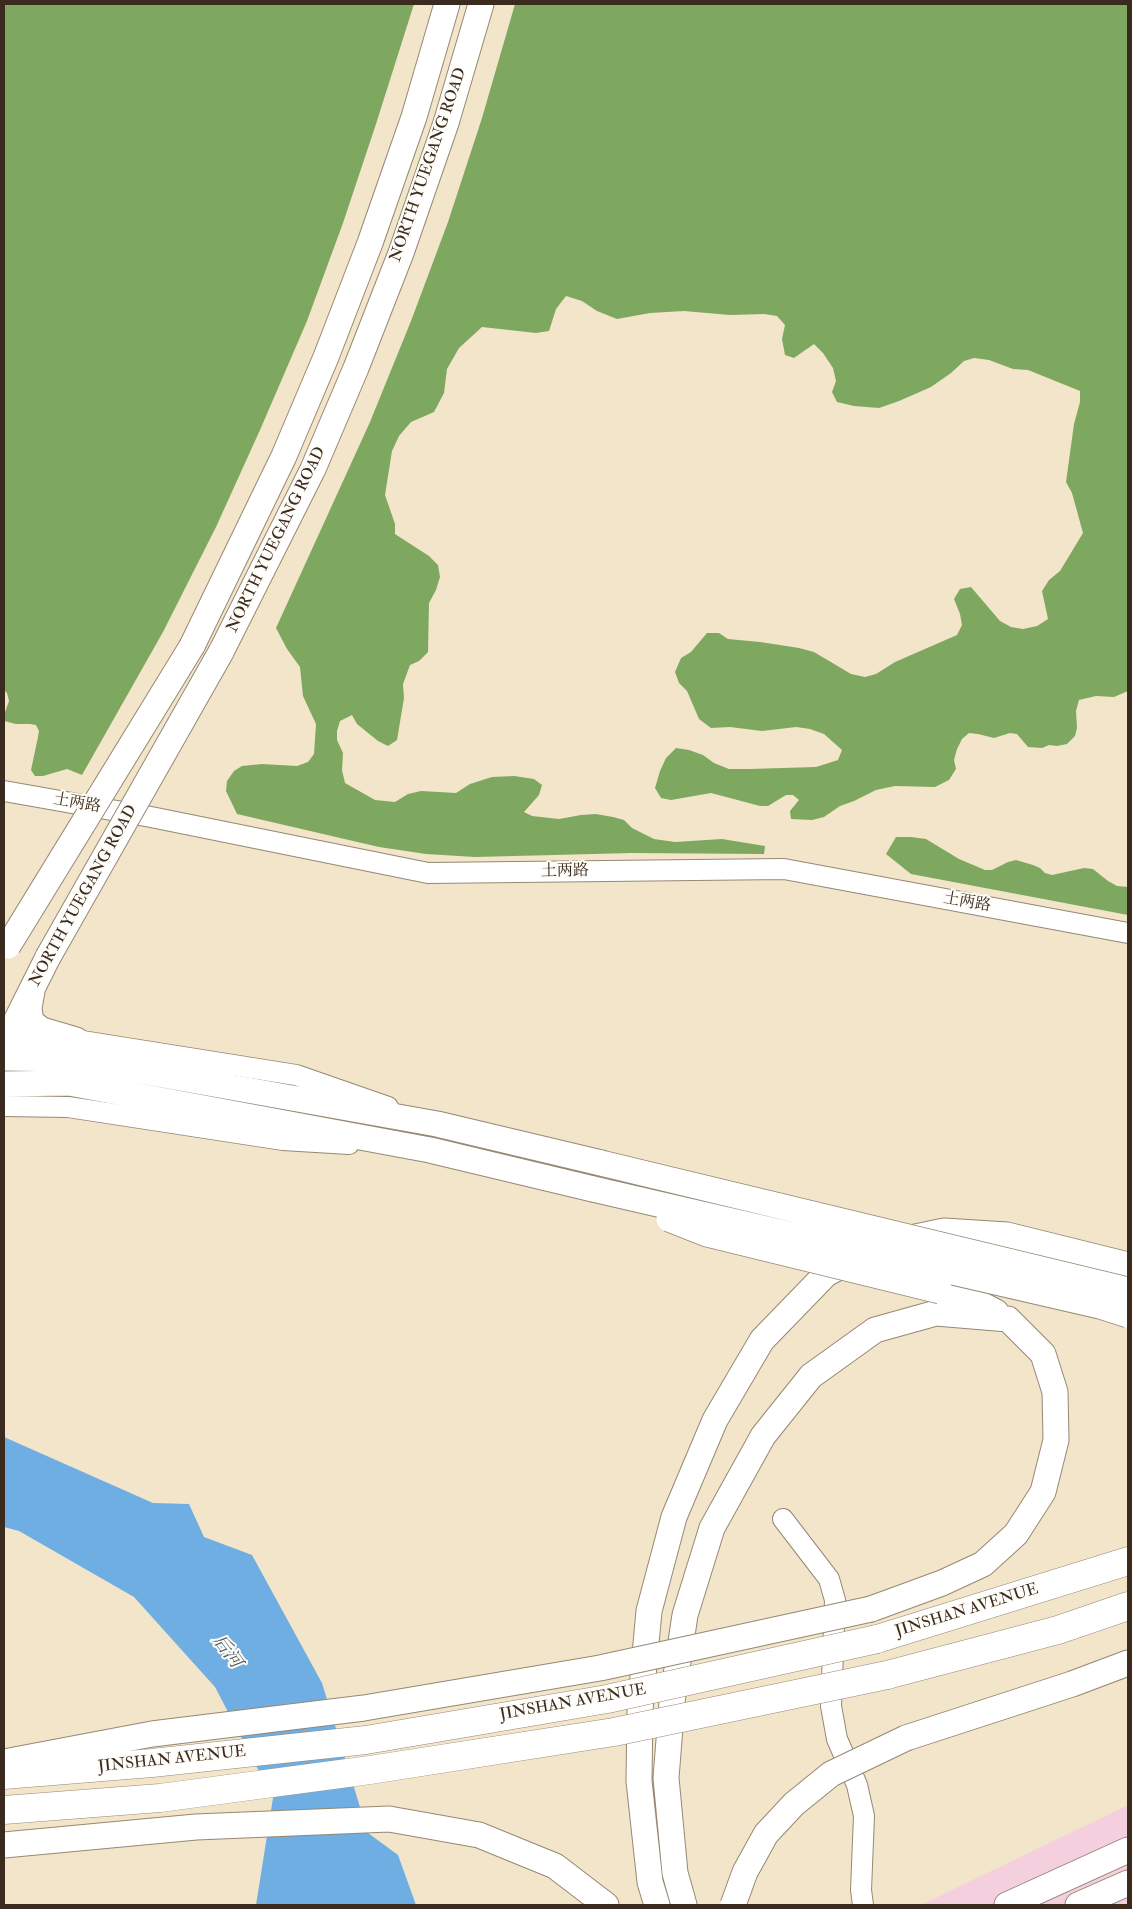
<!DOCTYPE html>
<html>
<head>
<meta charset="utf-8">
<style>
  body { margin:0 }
  #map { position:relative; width:1132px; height:1909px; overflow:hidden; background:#f2e5ca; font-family:"IM FELL Double Pica",serif }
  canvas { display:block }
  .frame { position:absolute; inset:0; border:5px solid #3b2a1e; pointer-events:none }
</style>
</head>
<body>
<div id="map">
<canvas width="1132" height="1909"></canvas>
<div class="frame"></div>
</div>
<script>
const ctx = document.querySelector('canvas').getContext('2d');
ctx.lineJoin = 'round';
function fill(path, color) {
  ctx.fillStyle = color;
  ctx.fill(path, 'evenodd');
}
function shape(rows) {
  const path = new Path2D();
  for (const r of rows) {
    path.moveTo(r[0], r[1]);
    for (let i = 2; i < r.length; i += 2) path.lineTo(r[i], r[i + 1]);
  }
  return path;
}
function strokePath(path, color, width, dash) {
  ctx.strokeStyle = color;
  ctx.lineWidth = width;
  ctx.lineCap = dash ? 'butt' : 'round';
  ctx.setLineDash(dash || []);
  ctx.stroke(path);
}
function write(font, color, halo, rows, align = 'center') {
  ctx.font = font + ' "IM FELL Double Pica","Noto Serif SC",serif';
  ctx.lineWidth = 4;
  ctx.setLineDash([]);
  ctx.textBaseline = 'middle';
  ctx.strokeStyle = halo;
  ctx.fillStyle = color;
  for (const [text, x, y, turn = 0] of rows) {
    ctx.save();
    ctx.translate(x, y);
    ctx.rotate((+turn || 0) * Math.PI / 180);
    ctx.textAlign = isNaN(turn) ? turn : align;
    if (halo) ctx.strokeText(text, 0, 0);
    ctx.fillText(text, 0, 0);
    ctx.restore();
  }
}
fill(shape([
  [1128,1805,1128,1905,921,1905]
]), '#f4cfdd');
fill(shape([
  [4,4,414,4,376,124,343,223,307,321,260,430,216,527,163,632,82,775,67,769,43,776,35,776,31,770,38,737,39,731,36,725,30,724,16,724,4,721,4,715,9,701,7,693,4,690],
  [515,4,1128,4,1128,691,1114,697,1096,696,1079,700,1076,711,1077,728,1075,736,1067,744,1057,746,1049,745,1042,748,1028,747,1017,734,1010,733,994,738,978,734,969,733,962,739,957,749,954,760,956,769,949,780,935,787,895,786,876,790,854,801,840,806,824,817,812,820,791,819,790,811,799,800,793,795,786,795,768,806,760,806,711,793,671,800,661,798,655,788,660,771,666,758,676,748,689,750,703,755,714,763,729,769,749,769,816,767,838,760,842,750,824,734,810,729,796,727,762,731,730,727,711,728,699,719,687,691,679,683,675,672,681,658,691,652,707,633,719,633,728,639,760,642,799,648,814,652,851,674,865,677,876,674,895,662,957,635,962,625,960,614,954,599,960,589,971,587,1000,621,1011,627,1023,629,1037,626,1048,619,1042,591,1049,580,1060,571,1083,533,1072,493,1066,482,1074,424,1080,402,1080,391,1028,370,1013,369,989,360,974,358,964,361,951,373,931,387,899,401,879,408,854,406,837,402,832,392,836,381,833,368,823,353,814,344,794,358,785,355,782,339,785,325,777,316,764,314,730,315,684,311,650,313,617,319,597,311,582,301,566,296,556,309,549,331,536,333,482,327,459,348,447,369,444,393,434,412,411,422,399,436,392,451,385,495,395,524,395,534,429,556,438,565,440,577,436,590,429,603,428,652,419,661,410,665,403,684,404,698,397,740,388,746,378,741,357,724,352,715,340,721,337,731,337,740,343,753,342,770,345,783,375,800,395,802,408,794,421,791,456,793,470,784,492,777,514,776,534,779,542,785,539,795,524,812,532,816,559,819,581,815,596,814,613,817,624,820,632,828,654,839,675,842,722,839,765,846,764,854,632,853,475,857,426,854,379,847,237,814,226,791,227,781,234,771,242,766,262,764,297,766,308,762,314,754,316,724,303,696,300,667,287,649,276,628,370,422,411,321,448,222,482,118],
  [896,837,911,837,926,839,959,859,985,870,992,870,1008,862,1016,860,1033,865,1040,868,1045,873,1052,875,1084,868,1093,869,1108,881,1117,886,1128,887,1128,915,911,874,886,854]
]), '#7ea860');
fill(shape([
  [4,1437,153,1503,189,1504,204,1537,252,1555,322,1683,368,1833,398,1855,416,1905,256,1905,273,1798,215,1687,134,1597,19,1531,4,1527]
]), '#6faee2');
const minor = shape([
  [4,791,151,817,428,873,784,869,1128,933],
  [4,1036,76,1040,296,1075,388,1107],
  [4,1106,68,1107,283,1140,349,1144],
  [783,1519,829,1579,835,1600,831,1706,837,1739,857,1785,864,1816,861,1890,863,1905]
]);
const major = shape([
  [192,646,284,456,326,357,370,243,414,117,447,4],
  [221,652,313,469,356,368,401,253,446,123,481,4],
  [32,991,29,1008,31,1022,42,1030,76,1040],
  [4,1045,48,957],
  [4,1058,74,1059,437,1124,601,1163],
  [4,1084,69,1083,430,1150,593,1189],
  [906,1239,944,1231,1007,1235,1128,1265],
  [940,1291,973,1300,996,1312],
  [906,1738,1072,1684,1128,1663],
  [4,1845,196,1827,389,1819,479,1835,555,1866,606,1905],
  [657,1905,650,1882,639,1781,640,1709,649,1611,674,1517,715,1420,762,1340,826,1274,855,1259],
  [684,1905,675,1873,666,1778,672,1702,685,1615,712,1528,763,1436,811,1376,875,1330,936,1313,1008,1319,1043,1354,1055,1392,1056,1440,1043,1492,1016,1534,983,1564,942,1583,871,1609],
  [1007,1905,1128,1850],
  [1078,1905,1128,1883]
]);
const highway = shape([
  [877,1639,1128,1561],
  [887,1675,1058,1630,1128,1606]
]);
strokePath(minor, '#968874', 22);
strokePath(major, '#968874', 27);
strokePath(highway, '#968874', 29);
strokePath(minor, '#fff', 20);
strokePath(major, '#fff', 25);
strokePath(highway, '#fff', 28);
const majorBridge = shape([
  [8,946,192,646],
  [48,957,221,652],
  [601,1163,1128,1290],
  [593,1189,1100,1306,1128,1315],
  [669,1219,707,1234,940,1291],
  [4,1762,152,1734,364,1708,600,1668,871,1609],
  [733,1905,745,1872,766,1834,794,1804,831,1774,906,1738]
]);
const highwayBridge = shape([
  [4,1775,152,1763,366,1740,607,1699,877,1639],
  [4,1810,160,1798,370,1770,614,1732,887,1675]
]);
strokePath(majorBridge, '#968874', 27, []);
strokePath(highwayBridge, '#968874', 29, []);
strokePath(majorBridge, '#fff', 25);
strokePath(highwayBridge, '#fff', 28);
write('16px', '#3b2a1e', '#fdfcf7', [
  ["NORTH YUEGANG ROAD",429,165,-71],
  ["NORTH YUEGANG ROAD",277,540,-64],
  ["土两路",77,804,10],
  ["土两路",565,872,-1],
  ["NORTH YUEGANG ROAD",84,896,-61],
  ["土两路",967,903,10],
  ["JINSHAN AVENUE",967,1611,-17],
  ["JINSHAN AVENUE",573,1703,-10],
  ["JINSHAN AVENUE",172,1760,-6]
]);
write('italic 18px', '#4d5863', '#fdfcf7', [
  ["后河",226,1652,54]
]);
</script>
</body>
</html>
